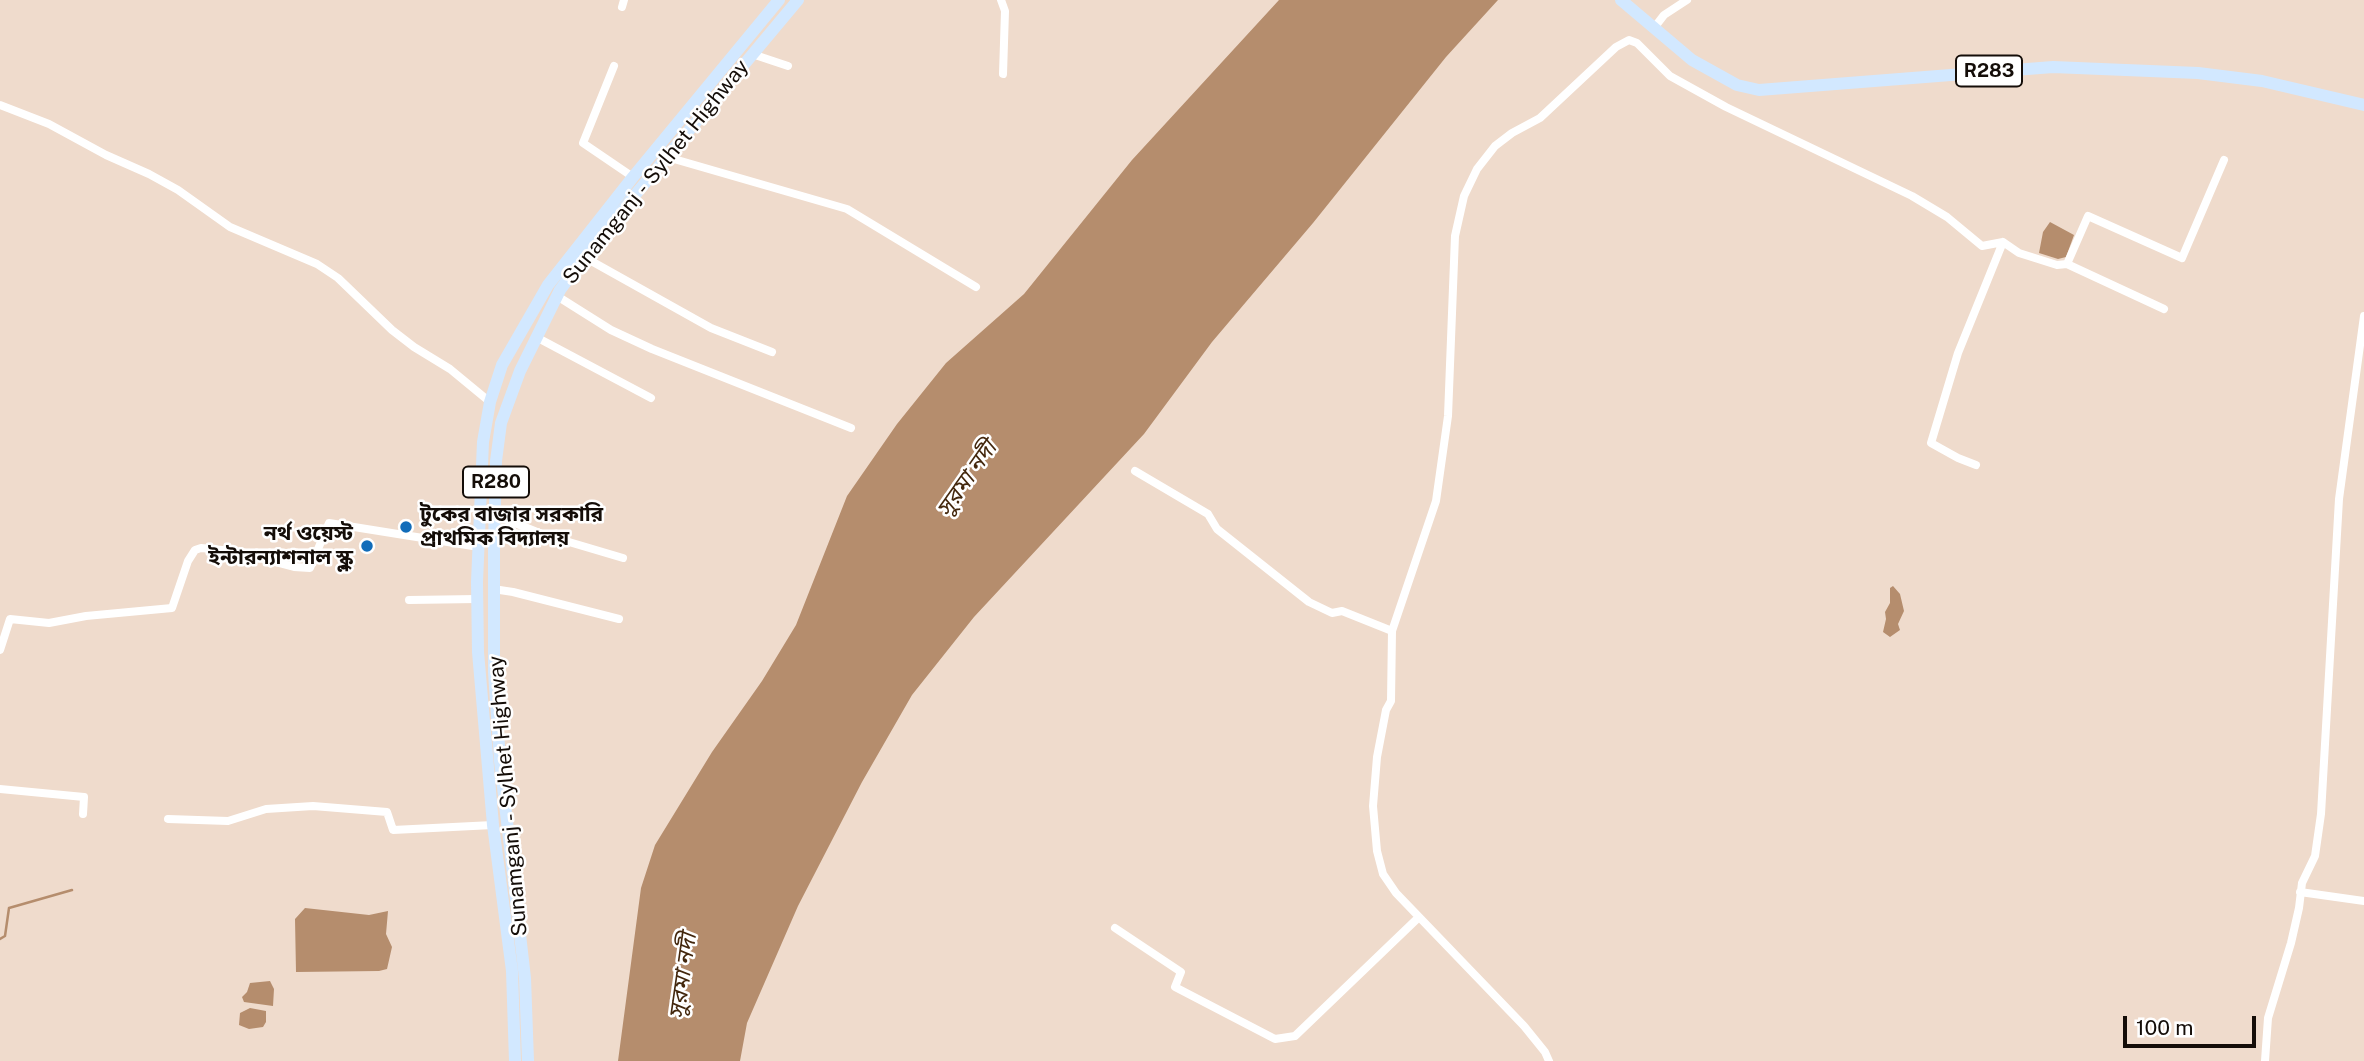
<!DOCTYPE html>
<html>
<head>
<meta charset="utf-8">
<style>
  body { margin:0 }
  #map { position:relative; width:2364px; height:1061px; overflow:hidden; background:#efdbcc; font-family:"Public Sans",sans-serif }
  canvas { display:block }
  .scale { position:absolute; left:2123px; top:1016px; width:133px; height:32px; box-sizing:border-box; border:4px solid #140d08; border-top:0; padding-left:9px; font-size:21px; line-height:24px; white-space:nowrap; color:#140d08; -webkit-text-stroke:5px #fff; paint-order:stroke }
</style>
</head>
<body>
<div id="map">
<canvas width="2364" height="1061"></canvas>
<div class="scale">100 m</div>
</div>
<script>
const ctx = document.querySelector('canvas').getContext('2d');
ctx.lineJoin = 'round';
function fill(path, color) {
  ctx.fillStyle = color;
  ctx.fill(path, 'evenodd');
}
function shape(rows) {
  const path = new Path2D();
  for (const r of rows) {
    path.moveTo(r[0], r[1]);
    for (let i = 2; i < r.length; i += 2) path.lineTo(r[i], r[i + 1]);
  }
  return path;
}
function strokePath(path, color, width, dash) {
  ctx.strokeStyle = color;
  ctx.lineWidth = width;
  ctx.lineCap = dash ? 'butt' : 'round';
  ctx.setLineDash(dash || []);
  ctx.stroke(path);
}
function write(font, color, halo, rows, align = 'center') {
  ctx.font = font + ' "Public Sans","Noto Sans Bengali",sans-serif';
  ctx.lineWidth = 5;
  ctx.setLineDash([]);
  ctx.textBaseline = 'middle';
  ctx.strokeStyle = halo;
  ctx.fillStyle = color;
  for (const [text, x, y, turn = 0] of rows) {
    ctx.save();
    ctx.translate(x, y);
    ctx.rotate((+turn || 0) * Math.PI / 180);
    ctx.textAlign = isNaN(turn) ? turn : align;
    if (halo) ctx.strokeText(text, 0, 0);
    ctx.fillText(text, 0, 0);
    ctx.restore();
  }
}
fill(shape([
  [1279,0,1498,0,1446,57,1313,223,1212,342,1144,434,974,617,912,695,862,782,798,906,747,1023,740,1061,618,1061,641,888,655,845,712,752,762,681,796,625,847,496,897,424,946,363,1024,294,1132,160],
  [2050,222,2074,235,2066,257,2058,259,2039,253,2043,232],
  [1893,586,1900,594,1904,611,1898,624,1900,630,1890,637,1883,632,1886,619,1885,612,1890,603,1890,588],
  [305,908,369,915,388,911,386,934,392,947,387,969,379,971,296,972,295,919],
  [270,981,274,989,273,1006,244,1002,242,997,247,992,250,983],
  [250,1008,266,1011,266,1022,263,1027,249,1029,239,1025,240,1013]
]), '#b58d6d');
strokePath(shape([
  [0,939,5,936,9,908,72,890]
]), '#b58d6d', 2.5);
strokePath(shape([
  [1001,0,1005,11,1003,74],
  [622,7,624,0],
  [1654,28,1664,15,1687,0],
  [752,54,788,66],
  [614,66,583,143,633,177],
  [0,105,49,124,106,155,149,174,178,190,230,227,317,264,338,278,392,330,414,347,450,369,490,402],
  [667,157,847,209,976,287],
  [584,257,711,328,772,352],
  [2067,264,2088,216,2182,258,2224,160],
  [557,296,611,330,652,349,851,428],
  [536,337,651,398],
  [1976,465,1958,458,1931,443,1958,353,2003,242],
  [1135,471,1208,514,1217,529,1309,602,1332,613,1342,611,1392,631],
  [495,515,542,534,623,558],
  [493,589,513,592,619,619],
  [409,600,477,599],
  [0,650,10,619,49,623,86,616,172,608,188,561,195,550,201,548,233,551,294,567,310,568,329,523,479,547],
  [0,789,84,797,83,814],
  [168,819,228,821,266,809,313,806,387,812,393,830,493,825],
  [2300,892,2364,901],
  [1115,928,1181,972,1175,987,1275,1039,1295,1036,1419,917],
  [1549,1061,1545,1052,1524,1026,1396,893,1383,874,1377,851,1373,806,1377,757,1386,710,1391,701,1392,631,1436,501,1448,416,1455,236,1464,196,1477,169,1495,146,1512,133,1540,118,1616,47,1629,40,1637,43,1670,76,1726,107,1912,196,1947,217,1982,246,2003,242,2019,253,2057,265,2067,264,2164,309],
  [2265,1061,2268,1018,2291,943,2299,908,2302,883,2315,856,2321,814,2339,499,2364,316]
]), '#fff', 8);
strokePath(shape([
  [1621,0,1692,60,1737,85,1759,90,2053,67,2198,73,2262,81,2364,105],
  [515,1061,512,971,493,825,478,652,477,582,483,442,490,402,502,365,548,285,633,177,779,0],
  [528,1061,525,978,500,761,494,672,494,544,496,461,501,423,520,371,560,290,594,244,798,0]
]), '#d2e8ff', 12);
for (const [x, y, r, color] of [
  [406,527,7,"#116cb9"],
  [367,546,7,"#116cb9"]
]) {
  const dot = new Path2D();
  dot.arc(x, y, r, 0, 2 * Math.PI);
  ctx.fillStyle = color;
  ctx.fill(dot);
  strokePath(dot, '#fff', 2.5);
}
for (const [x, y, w] of [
  [1989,71,66],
  [496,482,66]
]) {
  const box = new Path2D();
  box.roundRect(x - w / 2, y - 15.5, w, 31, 5);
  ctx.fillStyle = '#fff';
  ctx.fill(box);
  strokePath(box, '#140d08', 2);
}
write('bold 19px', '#140d08', null, [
  ["R283",1989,71],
  ["R280",496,482]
]);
write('21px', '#140d08', '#fff', [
  ["Sunamganj - Sylhet Highway",656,172,-51],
  ["Sunamganj - Sylhet Highway",508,796,-95]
]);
write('bold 21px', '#140d08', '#fff', [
  ["টুকের বাজার সরকারি",420,515],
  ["প্রাথমিক বিদ্যালয়",420,539],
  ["নর্থ ওয়েস্ট",353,534,"right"],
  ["ইন্টারন্যাশনাল স্কুল",353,558,"right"]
], 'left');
write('italic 23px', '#43270d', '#fff', [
  ["সুরমা নদী",967,479,-55],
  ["সুরমা নদী",683,976,-82]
]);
</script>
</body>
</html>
